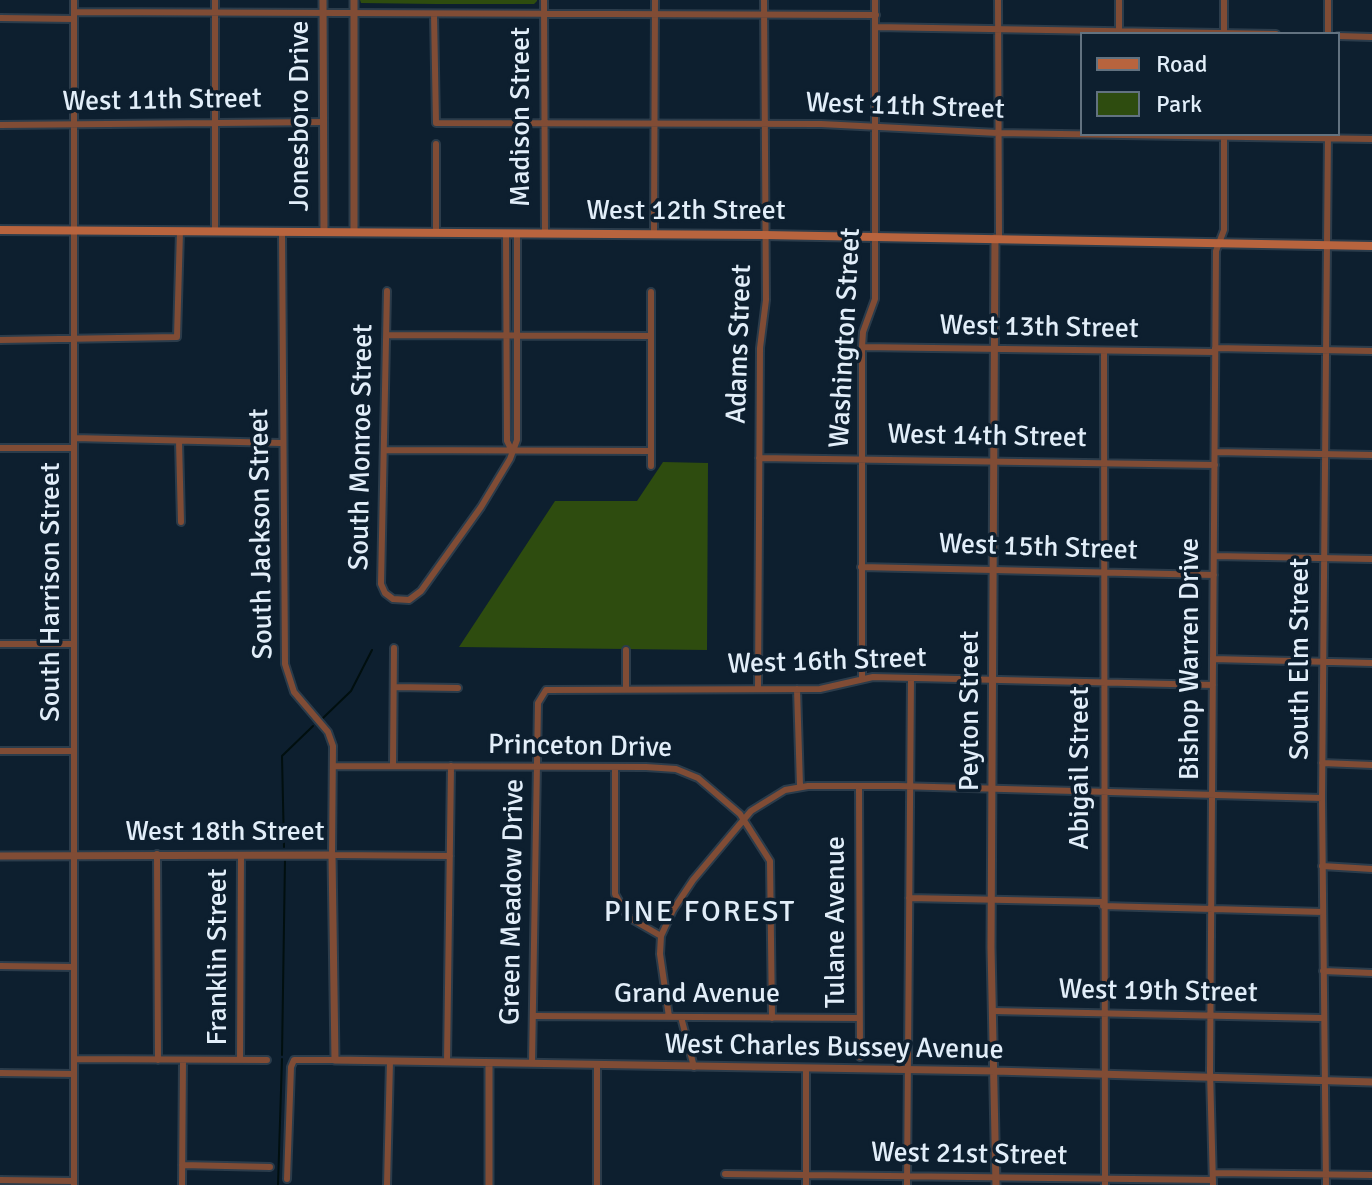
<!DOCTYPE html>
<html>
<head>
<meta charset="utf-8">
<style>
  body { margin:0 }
  #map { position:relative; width:1372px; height:1185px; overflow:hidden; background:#0d1f2f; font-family:Signika,sans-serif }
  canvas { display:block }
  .legend { position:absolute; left:1080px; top:32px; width:260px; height:104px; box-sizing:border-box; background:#0d1f2f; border:2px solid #627280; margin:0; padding:10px 14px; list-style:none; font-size:24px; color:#e2eef9 }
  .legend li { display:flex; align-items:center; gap:16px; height:40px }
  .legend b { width:40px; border:2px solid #627280 }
</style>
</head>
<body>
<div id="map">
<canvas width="1372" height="1185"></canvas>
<ul class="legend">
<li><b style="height:10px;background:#b8643e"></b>Road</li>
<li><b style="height:22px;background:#2e4c0f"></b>Park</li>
</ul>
</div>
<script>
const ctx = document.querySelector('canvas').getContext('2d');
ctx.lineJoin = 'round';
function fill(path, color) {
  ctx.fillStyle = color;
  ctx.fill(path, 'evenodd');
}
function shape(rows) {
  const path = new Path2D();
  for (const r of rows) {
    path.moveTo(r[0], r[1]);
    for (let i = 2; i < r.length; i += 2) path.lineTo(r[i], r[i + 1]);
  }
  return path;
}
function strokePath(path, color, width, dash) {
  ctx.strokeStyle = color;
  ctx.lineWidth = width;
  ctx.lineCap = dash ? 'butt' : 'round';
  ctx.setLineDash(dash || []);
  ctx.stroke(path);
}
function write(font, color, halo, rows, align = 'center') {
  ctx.font = font + ' Signika,sans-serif';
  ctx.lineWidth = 7;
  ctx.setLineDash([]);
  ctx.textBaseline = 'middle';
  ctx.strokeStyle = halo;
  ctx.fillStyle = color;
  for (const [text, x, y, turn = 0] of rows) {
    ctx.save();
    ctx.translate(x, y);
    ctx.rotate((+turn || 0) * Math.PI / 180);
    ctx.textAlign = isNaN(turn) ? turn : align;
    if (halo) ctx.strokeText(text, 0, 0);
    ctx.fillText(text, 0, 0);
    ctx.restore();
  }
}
fill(shape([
  [360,0,537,0,537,1,534,4,435,4,361,3],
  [663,462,708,463,707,650,459,647,555,501,637,501]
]), '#2e4c0f');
strokePath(shape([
  [323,718,351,691,372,650],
  [284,847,282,756,313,726],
  [282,1055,285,859],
  [278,1185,282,1059]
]), '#010f0f', 2);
const minor = shape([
  [74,0,74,1185],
  [544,0,545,233],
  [998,0,999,238],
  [74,12,876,15],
  [434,14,436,123,821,124,998,133,1372,139],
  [0,18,74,19],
  [875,27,1276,34],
  [1119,32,1119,0],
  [1224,34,1224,0],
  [1328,34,1328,0],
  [1338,36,1372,37],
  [0,125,324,122],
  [436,144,436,233],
  [215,231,215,0],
  [282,232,285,664,294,692,328,732,333,746,332,855,450,856],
  [506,234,507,441,512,451],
  [654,234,655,0],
  [387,291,381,584,385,593,393,599,409,600,421,591,481,507,510,459,517,440,517,234],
  [387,335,650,336],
  [0,340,177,337,180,231],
  [862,347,1215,352],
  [1215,348,1372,351],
  [1104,351,1105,1185],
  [74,438,281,443],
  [179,441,181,522],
  [0,448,74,448],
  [385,450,650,451],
  [1215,452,1372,455],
  [759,458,1215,465],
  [651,466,651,292],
  [1214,556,1372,559],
  [861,567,1214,575],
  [0,644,74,644],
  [626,650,626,689],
  [1213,659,1372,663],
  [862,678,862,347,863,332,875,299,875,0],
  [394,687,458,688],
  [758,689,760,348,766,300,764,0],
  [797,689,800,786],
  [0,751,73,751],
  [1322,763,1372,765],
  [393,765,394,648],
  [335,766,646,767,676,769,698,778,740,814,770,861,772,1018],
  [615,768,615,894,628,917,661,936],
  [859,786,860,1057],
  [157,854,158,1060],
  [1322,866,1372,869],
  [909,898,1103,902],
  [1103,906,1323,912],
  [0,966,74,967],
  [1323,971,1372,973],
  [993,1011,1322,1018],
  [536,1016,859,1018],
  [669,1017,660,954,661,936,673,910,693,880,751,811,785,790,808,786,898,786,1322,798],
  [681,1017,694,1067],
  [74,1059,267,1060],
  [240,1060,241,855],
  [447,1062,451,766],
  [532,1063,538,703,546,690,820,689,873,677,1213,685],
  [806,1069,806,1185],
  [0,1073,74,1074],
  [182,1165,270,1167],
  [1213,1173,1372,1175],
  [725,1174,1213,1180],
  [287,1179,291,1067,294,1060,335,1060],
  [0,1180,74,1181],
  [182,1185,183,1060],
  [387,1185,390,1061],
  [597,1185,597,1066],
  [907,1185,911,678],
  [1213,1185,1210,1071,1216,251,1224,230,1224,134],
  [1326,1185,1322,798,1328,134]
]);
const tertiary = shape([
  [323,0,324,232],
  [354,0,354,232],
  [995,238,991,947,996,1185],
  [0,856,332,855,335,1060,995,1071,1372,1082],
  [489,1185,489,1063]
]);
const secondary = shape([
  [0,230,764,235,1372,246]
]);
strokePath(minor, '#2b3c4b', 10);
strokePath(tertiary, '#2b3c4b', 11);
strokePath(secondary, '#2b3c4b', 12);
strokePath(minor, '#804c35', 6);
strokePath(tertiary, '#804c35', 7);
strokePath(secondary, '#b8643e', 8);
write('28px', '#e2eef9', '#0d1f2f', [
  ["West 11th Street",162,101,-1],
  ["West 11th Street",905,107,2],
  ["Jonesboro Drive",301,116,-90],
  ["Madison Street",522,117,-90],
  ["West 12th Street",686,212],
  ["West 13th Street",1039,328,1],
  ["Washington Street",846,338,-87],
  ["Adams Street",740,344,-88],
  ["West 14th Street",987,437,1],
  ["South Monroe Street",362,447,-89],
  ["South Jackson Street",262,534,-91],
  ["West 15th Street",1038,548,2],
  ["South Harrison Street",52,592,-90],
  ["Bishop Warren Drive",1191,659,-90],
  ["South Elm Street",1301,659,-90],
  ["West 16th Street",827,662,-2],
  ["Peyton Street",971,711,-90],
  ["Princeton Drive",580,747,1],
  ["Abigail Street",1081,768,-90],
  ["West 18th Street",225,833],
  ["Green Meadow Drive",513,902,-89],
  ["Tulane Avenue",837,922,-90],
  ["Franklin Street",219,957,-90],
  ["West 19th Street",1158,992,1],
  ["Grand Avenue",697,995],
  ["West Charles Bussey Avenue",834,1048,1],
  ["West 21st Street",969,1155,1]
]);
ctx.letterSpacing = '2px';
write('30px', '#e2eef9', '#0d1f2f', [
  ["PINE FOREST",700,913]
]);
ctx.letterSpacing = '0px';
</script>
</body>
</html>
